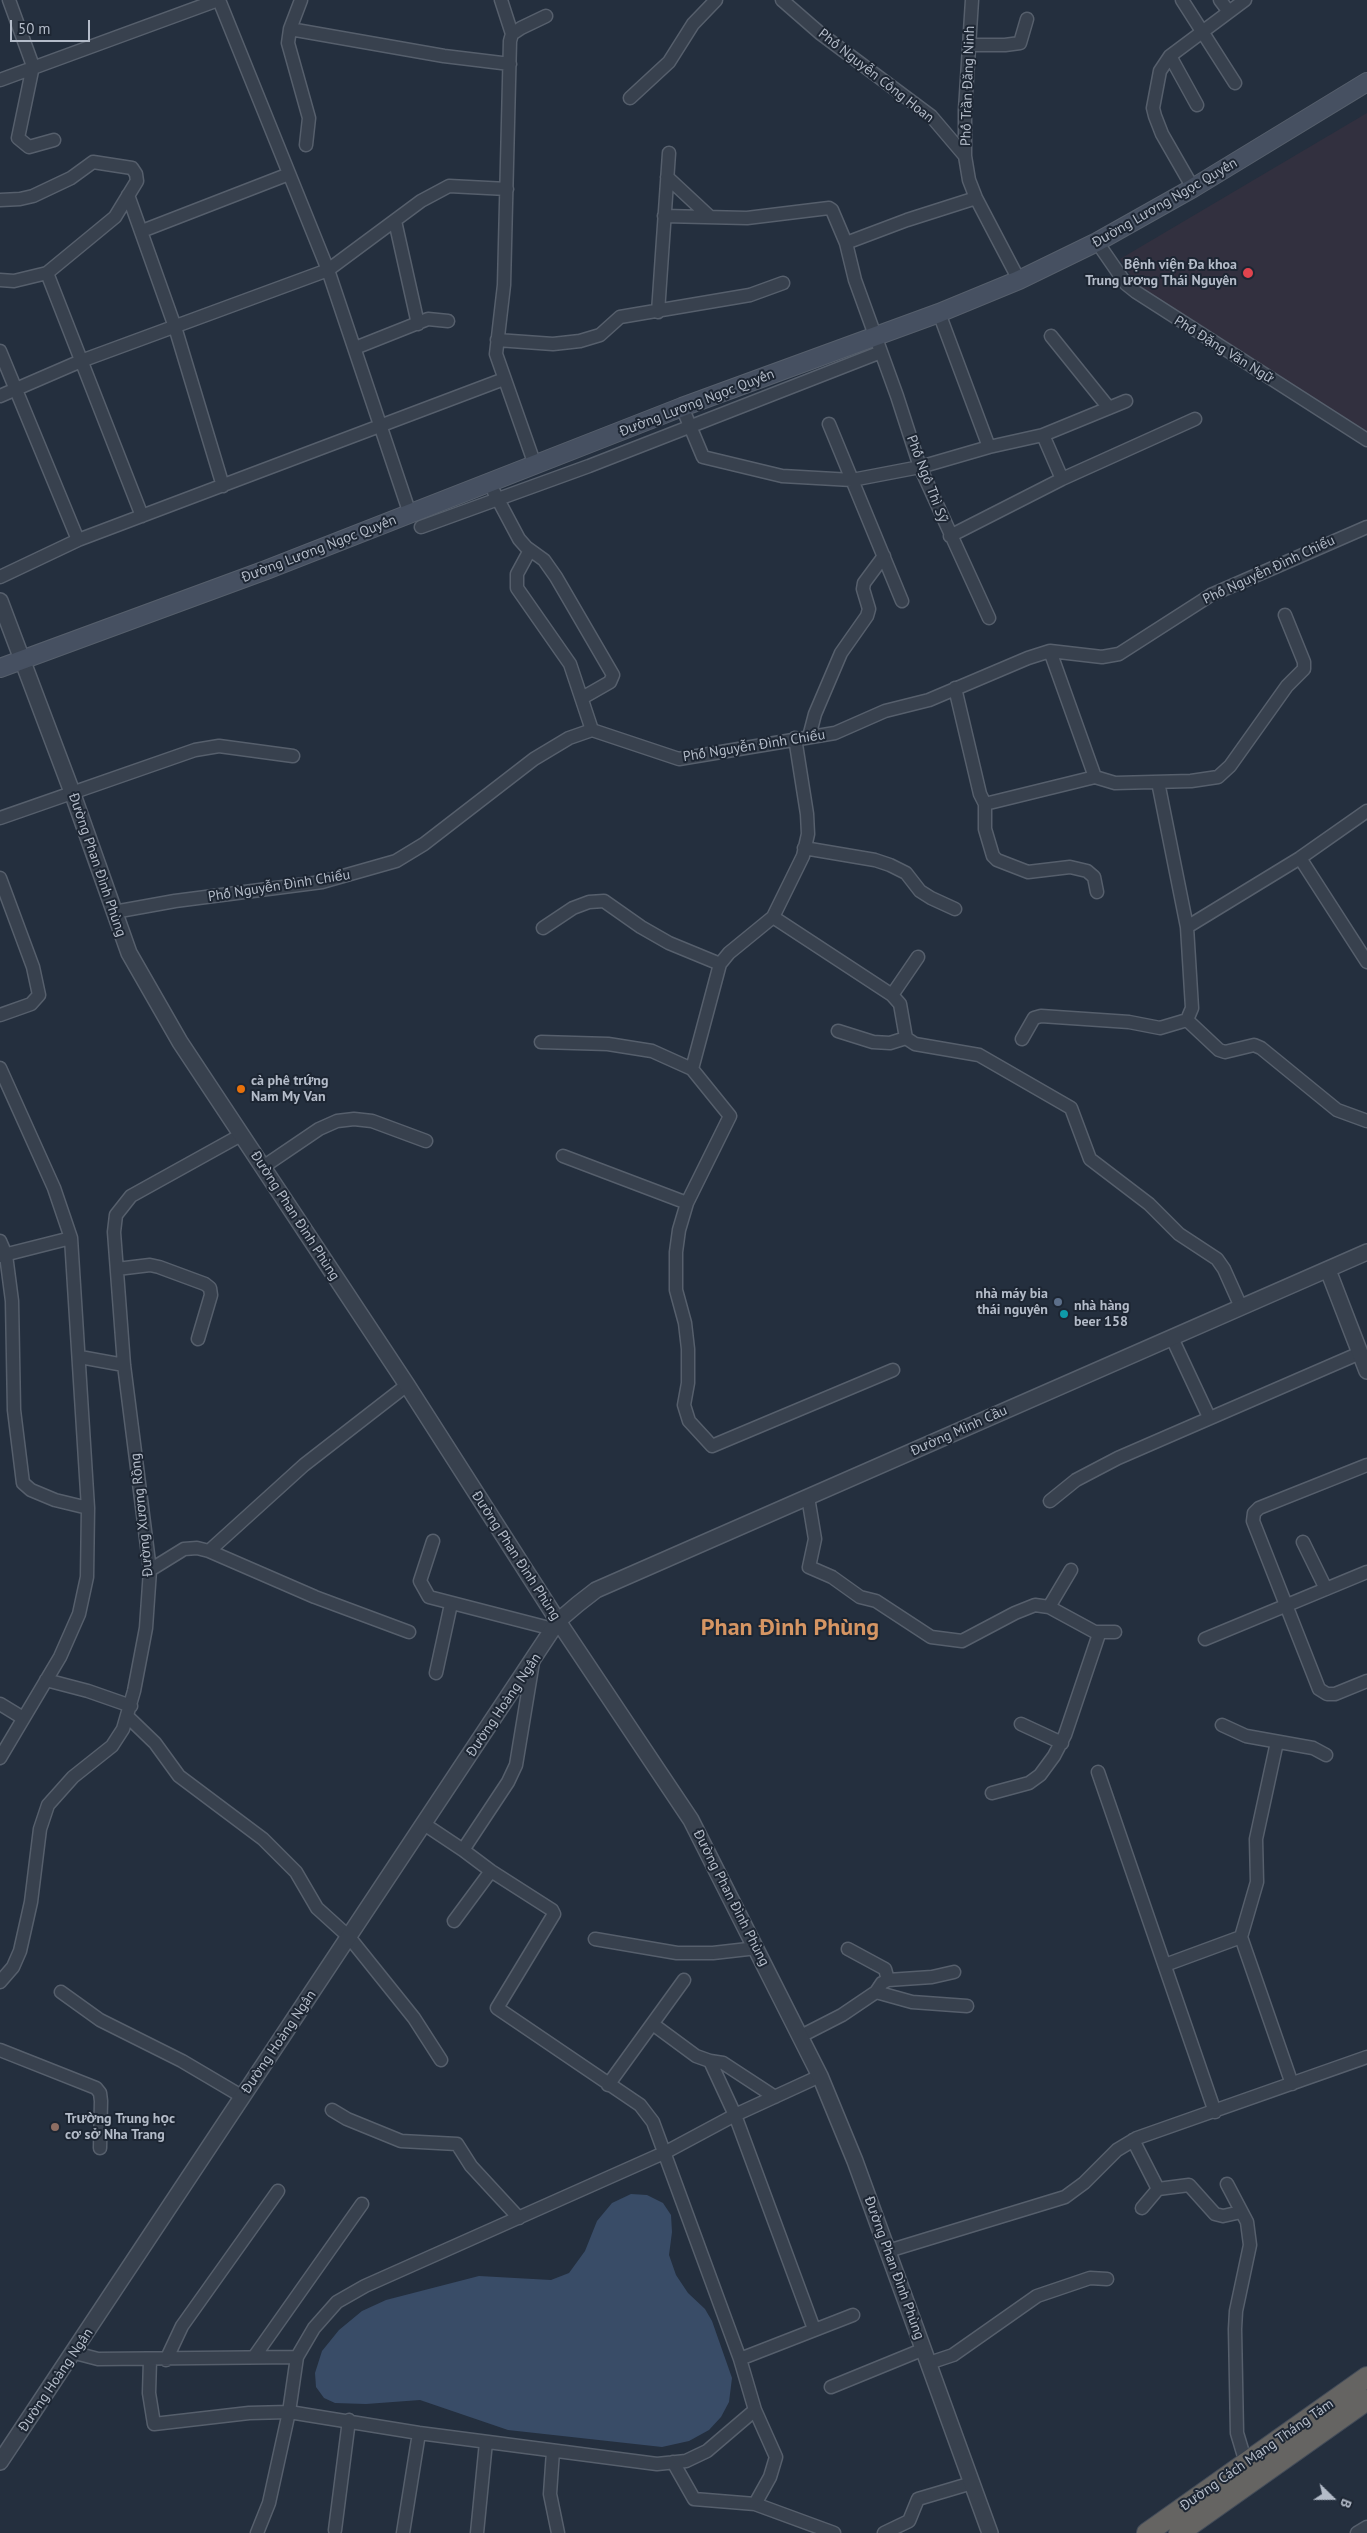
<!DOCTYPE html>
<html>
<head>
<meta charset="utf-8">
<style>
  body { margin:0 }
  #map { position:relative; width:1367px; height:2533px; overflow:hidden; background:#242f3e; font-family:"PT Sans",sans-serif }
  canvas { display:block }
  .north { position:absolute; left:1307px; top:2473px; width:50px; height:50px; -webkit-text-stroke:4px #1d2633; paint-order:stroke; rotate:112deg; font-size:14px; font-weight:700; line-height:20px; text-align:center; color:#b4bcc9 }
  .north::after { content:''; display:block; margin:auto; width:18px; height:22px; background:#b4bcc9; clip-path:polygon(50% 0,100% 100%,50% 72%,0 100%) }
  .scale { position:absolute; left:10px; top:20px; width:80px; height:22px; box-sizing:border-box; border:2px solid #b4bcc9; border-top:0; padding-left:6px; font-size:15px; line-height:18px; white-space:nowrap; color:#b4bcc9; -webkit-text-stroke:4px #1d2633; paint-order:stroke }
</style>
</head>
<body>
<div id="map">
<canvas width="1367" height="2533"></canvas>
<div class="north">B</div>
<div class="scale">50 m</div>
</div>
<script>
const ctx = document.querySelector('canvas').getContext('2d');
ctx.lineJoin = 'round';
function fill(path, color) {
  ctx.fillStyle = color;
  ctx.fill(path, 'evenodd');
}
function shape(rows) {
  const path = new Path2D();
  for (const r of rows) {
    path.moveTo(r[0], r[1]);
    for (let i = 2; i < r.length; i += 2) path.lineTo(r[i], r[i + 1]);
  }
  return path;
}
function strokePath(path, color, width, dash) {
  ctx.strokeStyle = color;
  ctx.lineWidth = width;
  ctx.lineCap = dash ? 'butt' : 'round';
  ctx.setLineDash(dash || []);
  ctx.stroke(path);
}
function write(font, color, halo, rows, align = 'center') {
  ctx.font = font + ' "PT Sans",sans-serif';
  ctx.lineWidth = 4;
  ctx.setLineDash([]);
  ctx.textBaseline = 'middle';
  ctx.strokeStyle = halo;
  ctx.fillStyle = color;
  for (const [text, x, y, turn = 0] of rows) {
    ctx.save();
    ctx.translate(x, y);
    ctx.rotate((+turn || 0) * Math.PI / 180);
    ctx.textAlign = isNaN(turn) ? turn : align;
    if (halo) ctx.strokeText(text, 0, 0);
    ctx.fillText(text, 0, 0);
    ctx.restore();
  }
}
fill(shape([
  [1367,113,1367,434,1139,288,1120,259]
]), '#32303f');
fill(shape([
  [631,2194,647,2195,663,2203,671,2215,672,2232,669,2255,676,2275,688,2293,705,2309,712,2321,732,2378,729,2402,721,2417,709,2430,689,2441,662,2447,508,2430,420,2400,366,2404,335,2403,324,2398,316,2387,315,2373,322,2351,339,2330,362,2311,386,2300,479,2276,551,2280,569,2273,585,2251,597,2221,612,2203]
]), '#394c67');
const minor = shape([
  [9,0,33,66,18,138,29,147,54,140],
  [219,0,328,270,410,514],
  [301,0,290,29,288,43,309,118,306,145],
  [501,0,512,34],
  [782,0,821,34,931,116,965,156],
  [972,0,965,110,965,156,969,180,976,198,1019,280],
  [1182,0,1235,83],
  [1220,0,1229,12],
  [290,29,444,56,510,64],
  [970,45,1005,45,1020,43,1027,19],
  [1170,56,1197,105],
  [0,80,218,0],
  [630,98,669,62,693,24,716,0],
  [667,177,710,217],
  [1193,188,1162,134,1155,116,1153,108,1160,71,1170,56,1245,0],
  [128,195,175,327,223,486],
  [0,200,20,199,33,196,71,178,93,162,132,168,136,174,137,181,115,217,47,273,14,281,0,280],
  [664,216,747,218,829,208,832,210,846,243,855,280,897,396,920,467,989,618],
  [395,221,418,324],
  [142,231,289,174],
  [1097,242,1126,284,1136,292,1367,440],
  [846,243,907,220,976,198],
  [47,273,142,516],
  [658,312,669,153],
  [939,313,989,447],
  [1051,336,1109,408],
  [497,340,553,344,580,341,600,335,620,317,750,295,783,283],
  [355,348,428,319,448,321],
  [0,351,78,540],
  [0,396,81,361,328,270,421,201,449,186,507,189],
  [682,407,703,457,782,476,852,480,920,467,989,447,1043,435,1126,401],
  [829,424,902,601],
  [1043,435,1062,479],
  [535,465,496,354,504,285,510,41,512,34,521,28,546,16],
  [494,492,519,539,526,547,544,560,556,577,613,675,610,682,582,698],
  [421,527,589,466,881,352],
  [950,536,1062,479,1195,419],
  [530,550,517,574,517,588,570,664,592,730],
  [0,577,78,540,504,379],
  [1050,651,1095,777],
  [955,688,980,794,985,804,1095,777,1115,783,1191,781,1218,777,1230,766,1287,686,1304,669,1304,662,1285,615],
  [809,737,815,714,841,653,867,616,869,609,863,589,864,583,884,556],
  [985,804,985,829,993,856,997,860,1028,872,1070,867,1087,871,1094,877,1097,892],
  [0,818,195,750,219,746,293,756],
  [804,848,875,860,890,865,906,873,920,891,931,898,955,909],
  [1300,858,1367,962],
  [0,878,33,967,39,995,31,1004,0,1015],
  [114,912,175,901,322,882,396,861,424,844,534,759,569,738,592,730,679,759,835,733,885,711,929,700,1028,658,1050,651,1102,657,1119,654,1211,595,1367,527],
  [773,917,892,995,900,1004,906,1038,915,1044,979,1055,1071,1108,1090,1159,1149,1204,1179,1234,1217,1259,1224,1269,1241,1307],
  [1187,927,1300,858,1367,811],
  [543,928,573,908,589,902,604,901,641,927,669,943,720,964],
  [892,995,918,957],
  [1187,1020,1219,1050,1225,1052,1254,1045,1261,1048,1337,1110,1367,1121],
  [838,1031,873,1042,890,1043,906,1038],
  [1022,1039,1034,1018,1041,1016,1129,1022,1160,1028,1187,1020,1192,1008,1187,927,1158,782],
  [541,1042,608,1044,652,1051,692,1069,730,1116,687,1203,679,1230,676,1252,676,1290,685,1323,688,1349,688,1383,684,1405,689,1421,712,1446,893,1370],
  [0,1068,54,1188,71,1238,88,1508,87,1577,79,1614,60,1657,0,1758],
  [692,1069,720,964,729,953,773,917,803,856,808,834,807,814,795,738],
  [563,1156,687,1203],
  [263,1167,319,1129,337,1121,354,1119,372,1121,426,1141],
  [0,1241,6,1255,12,1301,14,1410,23,1483,31,1490,55,1500,88,1508],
  [0,1256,71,1238],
  [117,1269,150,1265,159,1267,205,1284,210,1288,211,1295,198,1339],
  [1172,1338,1209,1417],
  [80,1357,124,1365],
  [1367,1465,1259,1508,1254,1513,1253,1521,1319,1689,1327,1694,1335,1694,1367,1681],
  [808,1497,815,1539,809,1567,832,1577,860,1597,876,1601,931,1637,962,1641,1015,1613,1035,1605,1049,1607,1095,1632,1115,1632],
  [1050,1501,1076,1480,1118,1458,1360,1353],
  [433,1541,420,1581,429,1597,553,1629],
  [1303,1542,1326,1589],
  [209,1551,315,1597,409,1632],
  [150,1570,184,1549,197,1548,209,1551,304,1465,407,1385],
  [1049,1607,1071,1570],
  [1205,1639,1367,1572],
  [436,1673,451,1604],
  [46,1680,88,1691,131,1706],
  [0,1704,23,1718],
  [128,1717,155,1743,179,1776,263,1839,296,1872,317,1908,349,1937,414,2018,441,2060],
  [1021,1724,1062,1743],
  [1222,1725,1246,1736,1313,1748,1326,1755],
  [1277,1742,1256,1839,1257,1882,1241,1937,1292,2084],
  [1098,1772,1215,2112],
  [992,1793,1029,1783,1040,1775,1054,1756,1065,1735,1099,1634],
  [424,1824,463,1850],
  [454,1921,491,1871],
  [595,1939,677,1953,713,1953,757,1948],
  [848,1949,885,1969,888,1980],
  [1165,1965,1241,1937],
  [0,1982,13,1967,20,1951,31,1902,40,1829,48,1805,73,1777,112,1746,123,1729,134,1691,146,1628,150,1570,124,1365,114,1232,116,1215,131,1196,241,1135],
  [61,1992,100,2020,182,2061,243,2097],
  [876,1992,912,2002,967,2006],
  [654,2025,696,2056,710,2061,735,2115,814,2329],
  [801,2036,842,2015,876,1992,882,1983,888,1980,932,1977,954,1972],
  [0,2050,96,2088,100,2093,101,2101,100,2148],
  [710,2061,723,2063,775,2097],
  [608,2085,684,1980],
  [332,2110,347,2119,401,2141,457,2144,471,2166,519,2218],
  [1133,2140,1158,2189,1189,2185,1215,2214,1223,2216,1241,2212],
  [1227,2184,1247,2222,1250,2245,1236,2311,1235,2329,1237,2433,1246,2463],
  [1142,2208,1158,2189],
  [888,2251,1065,2197,1084,2183,1117,2150,1137,2138,1367,2057],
  [75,2353,98,2359,297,2357],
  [254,2357,362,2204],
  [740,2359,853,2315],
  [150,2360,149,2393,154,2424,249,2413,289,2412,419,2433,657,2464,686,2461,707,2451,755,2410,740,2359,653,2122,640,2105,497,2008,554,1914,552,1910,491,1871,463,1850,508,1782,516,1765,533,1662],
  [166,2360,182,2326,278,2191],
  [929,2363,953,2355,1037,2296,1090,2278,1107,2279],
  [831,2387,924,2349],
  [755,2410,776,2457,770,2477,755,2504],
  [553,2451,550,2494,558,2533],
  [673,2462,694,2499,755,2504,834,2533],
  [335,2530,349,2420],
  [257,2533,269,2503,289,2412,297,2357,314,2328,337,2302,365,2286,666,2152,735,2115,820,2076],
  [403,2533,419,2433],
  [477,2533,486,2442],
  [884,2533,909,2521,918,2499,972,2483],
  [1357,2533,1367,2527]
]);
const tertiary = shape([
  [0,601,72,792,129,953,180,1042,407,1385,558,1621,691,1820,820,2076,855,2161,990,2533],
  [1328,1270,1367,1371],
  [0,2462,558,1621,578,1604,596,1590,1367,1252]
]);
const secondary = shape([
  [0,668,266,570,682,407,939,313,1019,280,1097,242,1193,188,1367,82]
]);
const trunk = shape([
  [1147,2533,1367,2377],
  [1179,2533,1367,2400]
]);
strokePath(minor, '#565f6c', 15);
strokePath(tertiary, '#565f6c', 18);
strokePath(secondary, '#565f6c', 20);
strokePath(trunk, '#434c59', 22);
strokePath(minor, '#38414e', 12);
strokePath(tertiary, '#38414e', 15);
strokePath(secondary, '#465061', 18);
strokePath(trunk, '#656462', 20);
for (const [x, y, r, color] of [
  [1248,273,6,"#e0444e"],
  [241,1089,5,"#e8710a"],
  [1058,1302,5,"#5c6f8a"],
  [1064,1314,5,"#0f9aa8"],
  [55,2127,5,"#8d6e63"]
]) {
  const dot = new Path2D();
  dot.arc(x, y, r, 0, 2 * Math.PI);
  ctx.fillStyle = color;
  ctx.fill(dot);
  strokePath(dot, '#1d2633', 2);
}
write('14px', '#b4bcc9', '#1d2633', [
  ["Phố Nguyễn Công Hoan",876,76,38],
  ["Phố Trần Đăng Ninh",968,86,-88],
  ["Đường Lương Ngọc Quyến",1165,203,-30],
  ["Phố Đặng Văn Ngữ",1224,350,32],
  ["Đường Lương Ngọc Quyến",697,403,-21],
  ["Phố Ngô Thì Sỹ",927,479,69],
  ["Đường Lương Ngọc Quyến",319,549,-21],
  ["Phố Nguyễn Đình Chiểu",1269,570,-25],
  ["Phố Nguyễn Đình Chiểu",754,746,-9],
  ["Đường Phan Đình Phùng",97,865,71],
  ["Phố Nguyễn Đình Chiểu",279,886,-9],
  ["Đường Phan Đình Phùng",295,1216,57],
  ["Đường Minh Cầu",959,1431,-24],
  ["Đường Xương Rồng",142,1515,-96],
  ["Đường Phan Đình Phùng",516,1556,57],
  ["Đường Hoàng Ngân",504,1705,-56],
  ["Đường Phan Đình Phùng",731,1898,63],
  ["Đường Hoàng Ngân",279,2042,-56],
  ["Đường Phan Đình Phùng",894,2268,70],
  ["Đường Hoàng Ngân",56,2380,-56],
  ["Đường Cách Mạng Tháng Tám",1257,2455,-35]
]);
write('bold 14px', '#b4bcc9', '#1d2633', [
  ["Bệnh viện Đa khoa",1237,265,"right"],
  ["Trung ương Thái Nguyên",1237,281,"right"],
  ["cà phê trứng",251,1081],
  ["Nam My Van",251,1097],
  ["nhà máy bia",1048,1294,"right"],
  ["thái nguyên",1048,1310,"right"],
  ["nhà hàng",1074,1306],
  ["beer 158",1074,1322],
  ["Trường Trung học",65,2119],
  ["cơ sở Nha Trang",65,2135]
], 'left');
write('bold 24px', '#d59563', '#1d2633', [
  ["Phan Đình Phùng",790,1628]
]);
</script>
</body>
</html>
